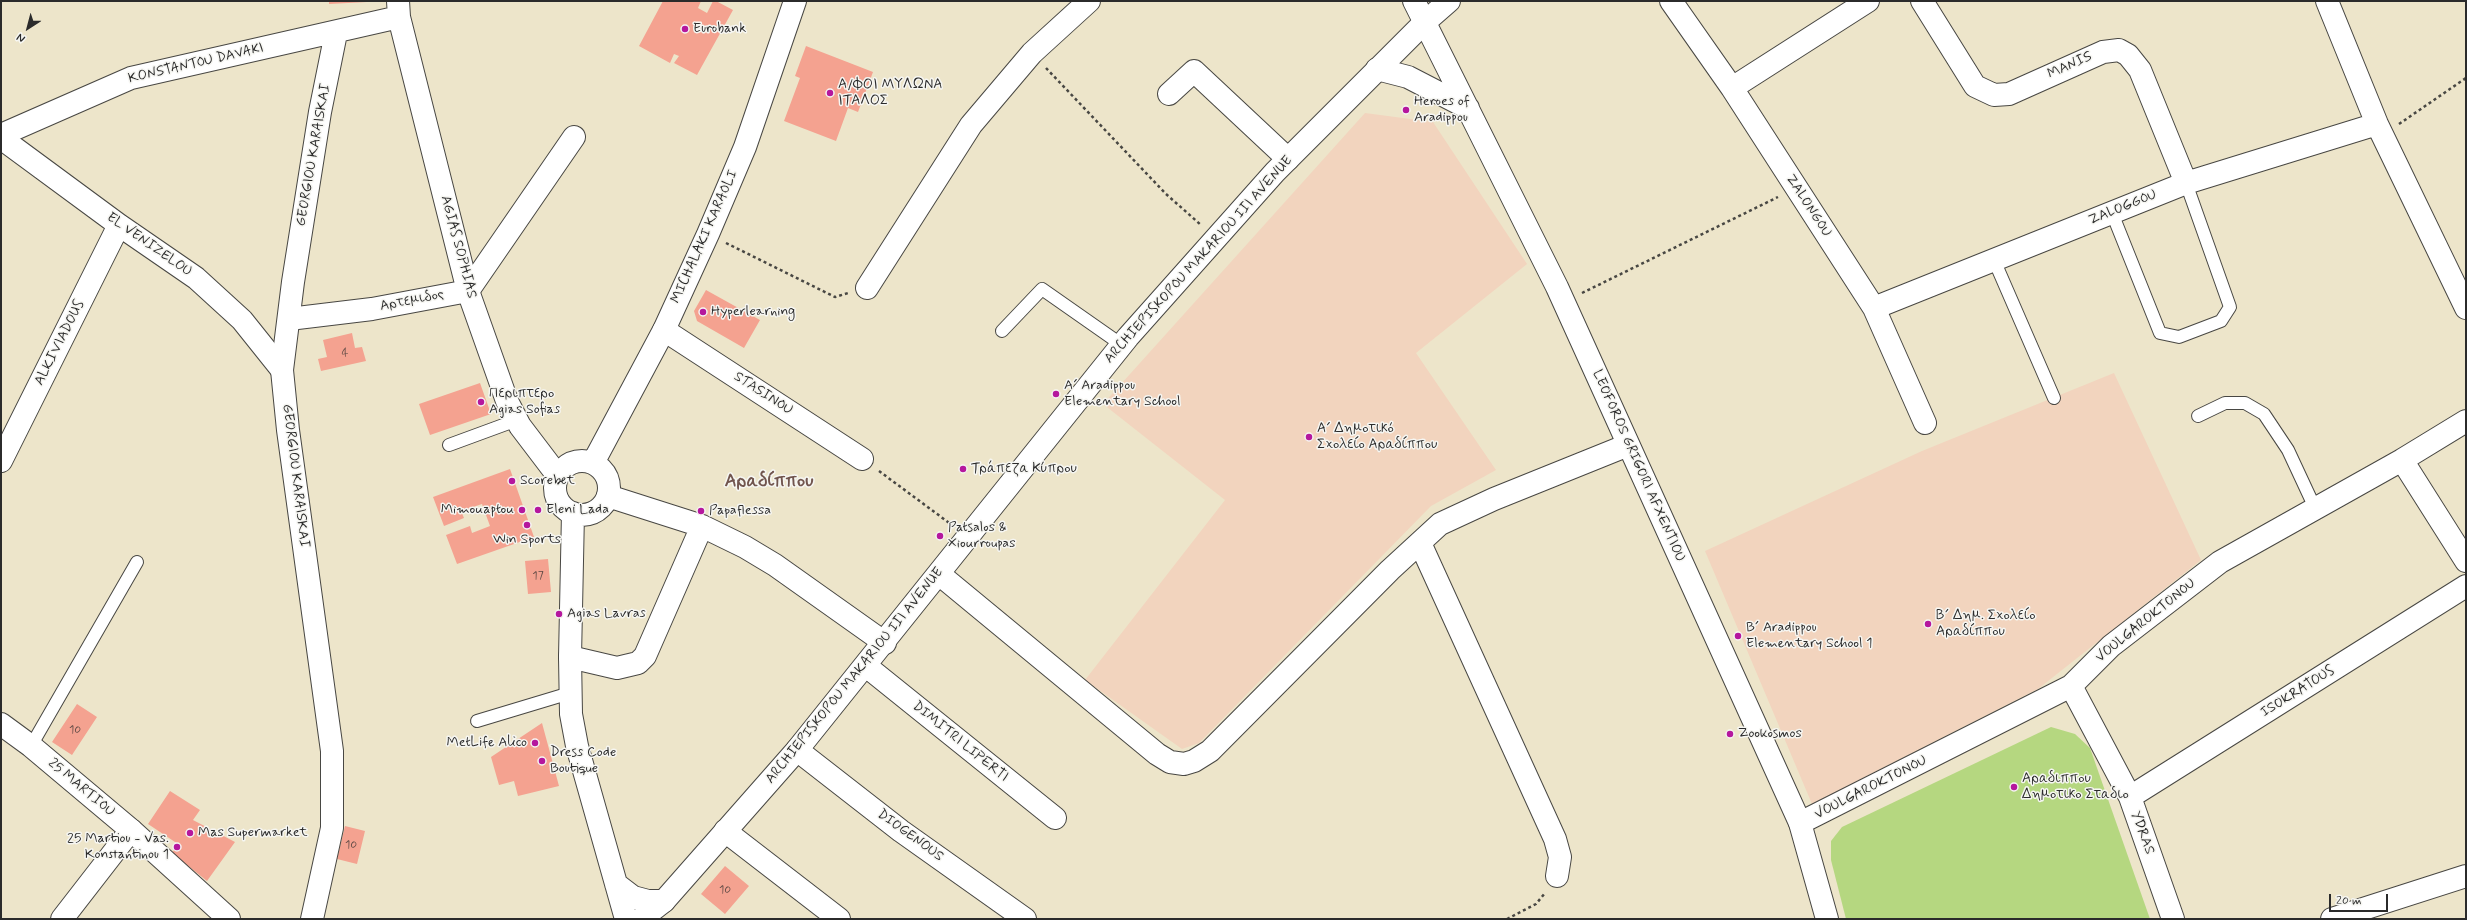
<!DOCTYPE html>
<html>
<head>
<meta charset="utf-8">
<style>
  body { margin:0 }
  #map { position:relative; width:2467px; height:920px; overflow:hidden; background:#ede5ca; font-family:Mynerve,sans-serif }
  canvas { display:block }
  .frame { position:absolute; inset:0; border:2px solid #2b2b2b; pointer-events:none }
  .north { position:absolute; left:8px; top:8px; width:40px; height:40px; -webkit-text-stroke:3px #f6f6f2; paint-order:stroke; rotate:216deg; font-size:11px; font-weight:700; line-height:16px; text-align:center; color:#2b2b2b }
  .north::after { content:''; display:block; margin:auto; width:14px; height:18px; background:#2b2b2b; clip-path:polygon(50% 0,100% 100%,50% 72%,0 100%) }
  .scale { position:absolute; left:2329px; top:894px; width:59px; height:18px; box-sizing:border-box; border:2px solid #2b2b2b; border-top:0; padding-left:5px; font-size:12px; line-height:14px; white-space:nowrap; color:#2b2b2b; -webkit-text-stroke:3px #f6f6f2; paint-order:stroke }
</style>
</head>
<body>
<div id="map">
<canvas width="2467" height="920"></canvas>
<div class="frame"></div>
<div class="north">N</div>
<div class="scale">20 m</div>
</div>
<script>
const ctx = document.querySelector('canvas').getContext('2d');
ctx.lineJoin = 'round';
function fill(path, color) {
  ctx.fillStyle = color;
  ctx.fill(path, 'evenodd');
}
function shape(rows) {
  const path = new Path2D();
  for (const r of rows) {
    if (r.length === 3) {
      path.moveTo(r[0] + r[2], r[1]);
      path.arc(r[0], r[1], r[2], 0, 2 * Math.PI);
      continue;
    }
    path.moveTo(r[0], r[1]);
    for (let i = 2; i < r.length; i += 2) path.lineTo(r[i], r[i + 1]);
  }
  return path;
}
function strokePath(path, color, width, dash) {
  ctx.strokeStyle = color;
  ctx.lineWidth = width;
  ctx.lineCap = dash ? 'butt' : 'round';
  ctx.setLineDash(dash || []);
  ctx.stroke(path);
}
function write(font, color, halo, rows, align = 'center') {
  ctx.font = font + ' Mynerve,sans-serif';
  ctx.lineWidth = 3;
  ctx.setLineDash([]);
  ctx.textBaseline = 'middle';
  ctx.strokeStyle = halo;
  ctx.fillStyle = color;
  for (const [text, x, y, turn = 0] of rows) {
    ctx.save();
    ctx.translate(x, y);
    ctx.rotate((+turn || 0) * Math.PI / 180);
    ctx.textAlign = isNaN(turn) ? turn : align;
    if (halo) ctx.strokeText(text, 0, 0);
    ctx.fillText(text, 0, 0);
    ctx.restore();
  }
}
fill(shape([
  [1365,113,1433,122,1527,264,1416,353,1496,470,1431,506,1199,743,1182,749,1085,680,1225,500,1103,404],
  [2114,373,2201,560,2038,689,1812,804,1705,551,1922,451]
]), '#f2d4be');
fill(shape([
  [2051,727,2075,734,2090,748,2150,919,1846,919,1831,860,1831,841,1842,827]
]), '#b5d780');
fill(shape([
  [329,1,367,1,367,2,329,4],
  [663,1,701,1,698,8,707,13,713,1,716,1,733,10,697,75,674,63,679,56,674,54,670,63,639,46],
  [806,46,873,72,858,112,848,108,836,141,784,121,800,78,795,76],
  [706,290,760,320,744,348,697,321,694,311],
  [352,333,355,348,362,347,366,361,321,371,318,359,327,357,323,340],
  [480,383,491,414,430,435,419,404],
  [510,469,534,537,457,564,446,535,470,526,472,533,490,526,482,504,461,511,464,518,444,526,433,497],
  [548,559,551,592,528,594,525,561],
  [77,704,97,717,72,755,52,742],
  [542,723,559,786,518,796,514,781,499,785,491,757],
  [170,791,200,810,193,820,235,842,207,881,172,853,178,844,148,824],
  [345,826,365,831,357,864,337,859],
  [725,866,749,886,725,914,701,894]
]), '#f4a290');
const service = shape([
  [2112,213,2160,333,2179,337,2221,321,2230,307,2186,183],
  [1994,260,2054,398],
  [1002,331,1042,289,1122,345],
  [2198,416,2225,403,2245,403,2264,414,2288,450,2315,508],
  [449,445,517,420],
  [477,721,570,693],
  [31,746,137,562]
]);
const minor = shape([
  [1671,1,1732,88,1874,308,1925,423],
  [1922,1,1975,86,1994,95,2009,94,2103,52,2119,50,2128,55,2140,70,2186,183],
  [2327,1,2377,124,2466,308],
  [1732,88,1868,1],
  [1169,94,1194,71,1288,159],
  [1,138,119,225,196,278,242,320,282,370],
  [867,288,971,125,1032,53,1089,1],
  [1874,308,2186,183,2377,124],
  [289,319,372,309,468,291,574,137],
  [664,330,862,459],
  [2402,460,2466,561],
  [1,461,119,225],
  [608,496,702,526,745,547,775,565,885,643],
  [1420,543,1555,839,1560,857,1557,876],
  [939,574,1157,754,1170,762,1184,764,1194,761,1210,751,1390,570,1440,524,1494,499,1628,445],
  [570,657,617,668,638,663,645,656,702,526],
  [866,666,1055,818],
  [2071,686,2130,797,2173,919],
  [797,750,901,831,1025,919],
  [2130,797,2466,586],
  [1800,823,2071,686,2111,646,2220,562,2402,460,2466,421],
  [725,831,839,919],
  [62,919,131,830],
  [2332,919,2466,876]
]);
const tertiary = shape([
  [398,1,399,17,468,291,507,401,520,426,558,476],
  [1,135,131,78,399,17],
  [1,724,31,746,131,830,229,919],
  [312,919,332,828,332,751,288,430,282,370,293,282,320,112,336,33],
  [641,919,664,901,797,750,1128,337,1275,172,1425,22]
]);
const secondary = shape([
  [1414,1,1557,287,1800,823,1827,919],
  [1425,22,1449,1],
  [1377,69,1408,77,1468,108],
  [582,488,27],
  [593,463,664,330,708,234,745,147,795,1],
  [573,513,570,657,571,714,577,746,626,919],
  [616,884,633,897,648,901,664,901]
]);
strokePath(service, '#484743', 14);
strokePath(minor, '#484743', 24);
strokePath(tertiary, '#484743', 24);
strokePath(secondary, '#484743', 24);
strokePath(shape([
  [1046,68,1166,194,1201,225],
  [2399,124,2466,78],
  [726,243,835,297,848,293],
  [1582,293,1778,197],
  [879,471,952,525],
  [1507,919,1536,904,1545,893]
]), '#484743', 2.5, [3, 3]);
strokePath(service, '#fff', 12);
strokePath(minor, '#fff', 22);
strokePath(tertiary, '#fff', 22);
strokePath(secondary, '#fff', 22);
for (const [x, y, r, color] of [
  [685,29,4,"#b5179e"],
  [830,93,4,"#b5179e"],
  [1406,110,4,"#b5179e"],
  [703,312,4,"#b5179e"],
  [1056,394,4,"#b5179e"],
  [481,402,4,"#b5179e"],
  [1309,437,4,"#b5179e"],
  [963,469,4,"#b5179e"],
  [512,481,4,"#b5179e"],
  [522,510,4,"#b5179e"],
  [538,510,4,"#b5179e"],
  [701,511,4,"#b5179e"],
  [527,525,4,"#b5179e"],
  [940,536,4,"#b5179e"],
  [559,614,4,"#b5179e"],
  [1928,624,4,"#b5179e"],
  [1738,636,4,"#b5179e"],
  [1730,734,4,"#b5179e"],
  [535,743,4,"#b5179e"],
  [542,761,4,"#b5179e"],
  [2014,787,4,"#b5179e"],
  [190,833,4,"#b5179e"],
  [177,847,4,"#b5179e"]
]) {
  const dot = new Path2D();
  dot.arc(x, y, r, 0, 2 * Math.PI);
  ctx.fillStyle = color;
  ctx.fill(dot);
  strokePath(dot, '#f6f6f2', 1.5);
}
write('12px', '#5d4944', null, [
  ["4",345,353],
  ["17",538,576],
  ["10",75,730],
  ["10",351,845],
  ["10",725,890]
]);
write('14px', '#2b2b2b', '#f6f6f2', [
  ["Eurobank",693,29],
  ["Α/ΦΟΙ ΜΥΛΩΝΑ",838,85],
  ["ΙΤΑΛΟΣ",838,101],
  ["Heroes of",1414,102],
  ["Aradippou",1414,118],
  ["Hyperlearning",711,312],
  ["A´ Aradippou",1064,386],
  ["Elementary School",1064,402],
  ["Περιπτερο",489,394],
  ["Agias Sofias",489,410],
  ["Α´ Δημοτικό",1317,429],
  ["Σχολείο Αραδίππου",1317,445],
  ["Τράπεζα Κύπρου",971,469],
  ["Scorebet",520,481],
  ["Mimouaptou",514,510,"right"],
  ["Eleni Lada",546,510],
  ["Papaflessa",709,511],
  ["Patsalos &",948,528],
  ["Xiourroupas",948,544],
  ["Win Sports",527,540,"center"],
  ["Agias Lavras",567,614],
  ["Β´ Δημ. Σχολείο",1936,616],
  ["Αραδίππου",1936,632],
  ["B´ Aradippou",1746,628],
  ["Elementary School 1",1746,644],
  ["Zookosmos",1738,734],
  ["MetLife Alico",527,743,"right"],
  ["Dress Code",550,753],
  ["Boutique",550,769],
  ["Αραδιππου",2022,779],
  ["Δημοτικο Σταδιο",2022,795],
  ["Mas Supermarket",198,833],
  ["25 Martiou - Vas.",169,839,"right"],
  ["Konstantinou 1",169,855,"right"]
], 'left');
write('14px', '#2b2b2b', '#f6f6f2', [
  ["KONSTANTOU DAVAKI",196,64,-13],
  ["MANIS",2070,66,-24],
  ["GEORGIOU KARAISKAI",314,155,-80],
  ["ZALONGOU",1808,206,57],
  ["ZALOGGOU",2123,208,-22],
  ["MICHALAKI KARAOLI",705,237,-66],
  ["EL VENIZELOU",149,245,35],
  ["AGIAS SOPHIAS",458,247,75],
  ["ARCHIEPISKOPOU MAKARIOU III AVENUE",1199,260,-48],
  ["Αρτεμιδος",412,301,-11],
  ["ALKIVIADOUS",60,343,-63],
  ["STASINOU",763,394,33],
  ["LEOFOROS GRIGORI AFXENTIOU",1638,466,66],
  ["GEORGIOU KARAISKAI",295,476,83],
  ["VOULGAROKTONOU",2146,621,-39],
  ["ARCHIEPISKOPOU MAKARIOU III AVENUE",855,676,-51],
  ["ISOKRATOUS",2298,692,-32],
  ["DIMITRI LIPERTI",960,742,39],
  ["25 MARTIOU",81,788,40],
  ["VOULGAROKTONOU",1871,788,-27],
  ["YDRAS",2142,833,70],
  ["DIOGENOUS",910,836,36]
]);
write('bold 18px', '#71554e', '#f6f6f2', [
  ["Αραδίππου",769,482]
]);
</script>
</body>
</html>
